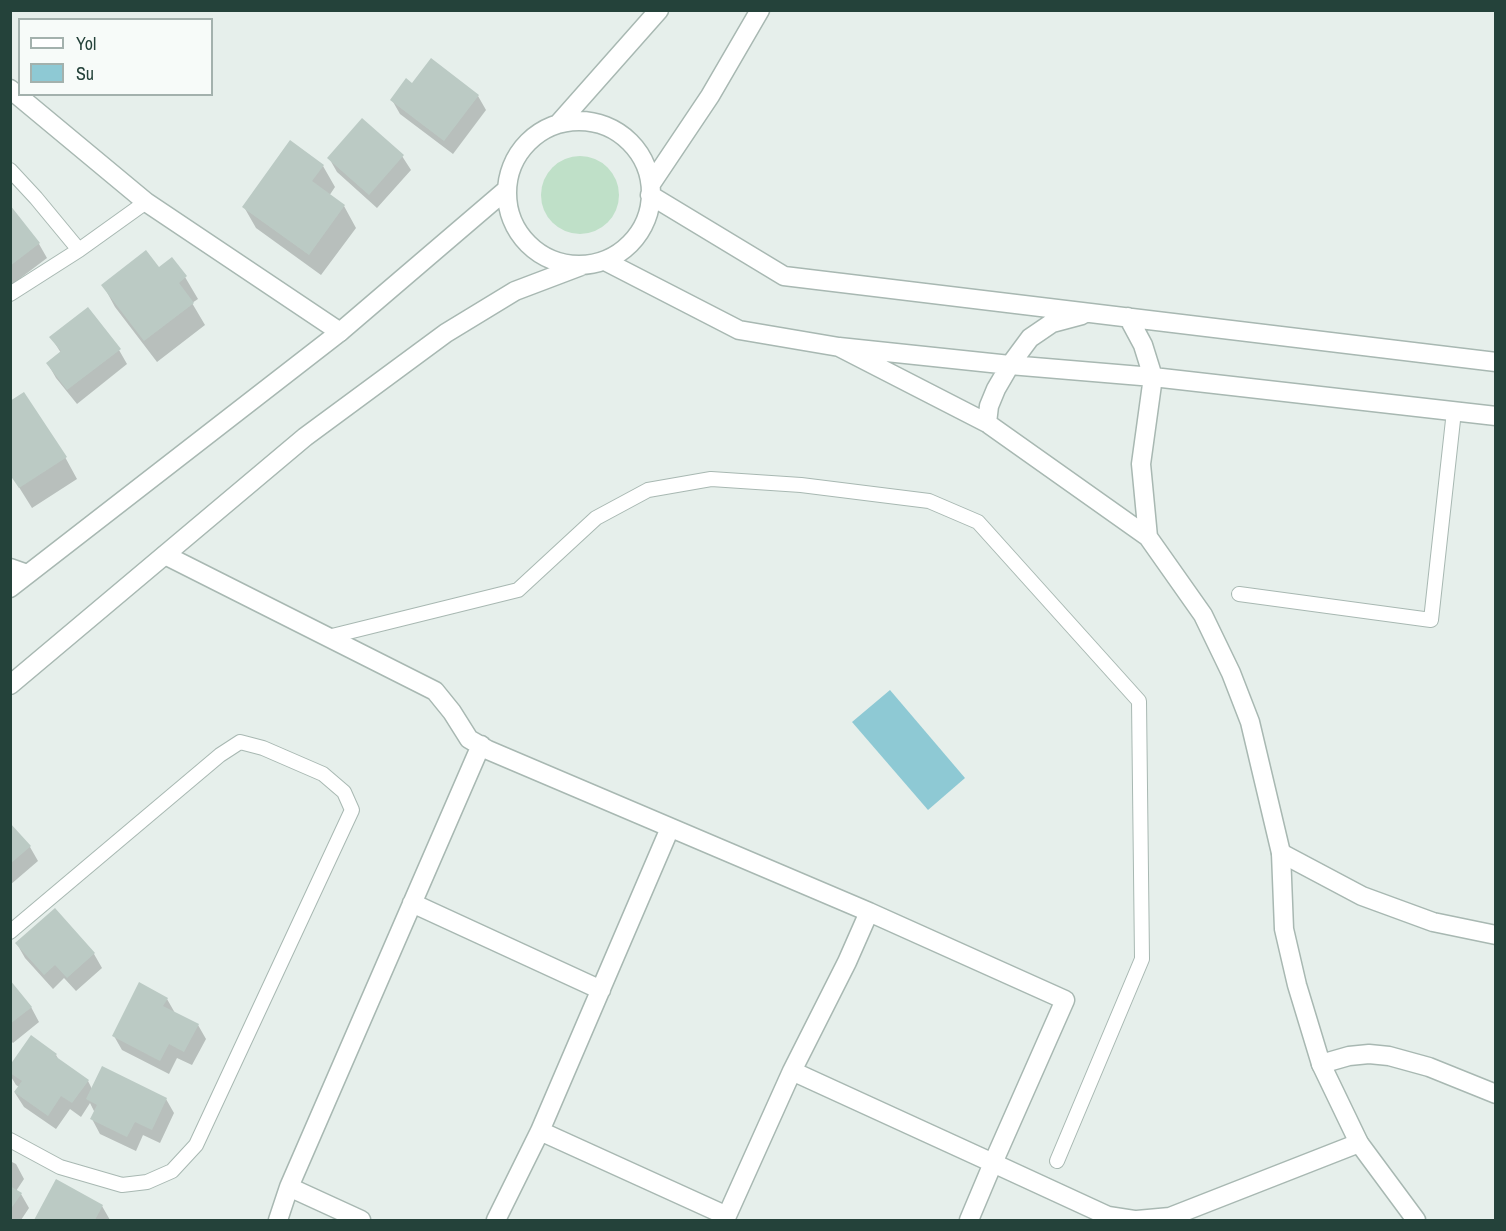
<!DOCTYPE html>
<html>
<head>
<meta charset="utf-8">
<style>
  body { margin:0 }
  #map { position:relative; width:1506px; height:1231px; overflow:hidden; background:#e6efeb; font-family:"Archivo Narrow",sans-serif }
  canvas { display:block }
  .frame { position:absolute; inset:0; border:12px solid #24423a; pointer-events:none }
  .legend { position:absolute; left:18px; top:18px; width:195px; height:78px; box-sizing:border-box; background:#f7fbf9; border:2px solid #a3b1ad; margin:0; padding:8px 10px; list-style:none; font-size:18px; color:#24423a }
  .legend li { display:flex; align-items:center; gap:12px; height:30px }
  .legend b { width:30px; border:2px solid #a3b1ad }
</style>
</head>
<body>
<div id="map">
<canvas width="1506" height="1231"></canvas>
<div class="frame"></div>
<ul class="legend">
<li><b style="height:8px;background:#fff"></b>Yol</li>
<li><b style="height:16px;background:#8ec9d4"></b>Su</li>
</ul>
</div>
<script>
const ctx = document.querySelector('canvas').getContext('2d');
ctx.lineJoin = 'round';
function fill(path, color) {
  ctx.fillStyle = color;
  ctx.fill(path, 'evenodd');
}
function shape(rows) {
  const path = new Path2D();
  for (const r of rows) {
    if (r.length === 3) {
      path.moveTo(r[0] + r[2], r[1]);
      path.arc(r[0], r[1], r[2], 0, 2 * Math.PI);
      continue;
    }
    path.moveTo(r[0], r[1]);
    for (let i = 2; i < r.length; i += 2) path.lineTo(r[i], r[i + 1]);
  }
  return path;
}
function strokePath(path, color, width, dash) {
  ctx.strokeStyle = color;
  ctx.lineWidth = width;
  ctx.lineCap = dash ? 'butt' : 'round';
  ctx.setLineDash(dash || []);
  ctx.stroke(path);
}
fill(shape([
  [580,195,39]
]), '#bfe0c8');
fill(shape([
  [890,690,965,778,928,810,852,722]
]), '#8ec9d4');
fill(shape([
  [413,85,478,96,486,110,453,154,400,114,392,100],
  [402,156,411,170,377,208,337,172,329,158],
  [323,166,335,187,329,196,344,206,356,228,321,275,256,228,244,207],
  [10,208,39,244,47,258,10,286],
  [158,269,185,277,198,299,192,303,205,325,157,362,115,307,103,285],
  [51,337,119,350,127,364,77,404,56,378,48,364,61,353],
  [65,457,77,479,32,508,17,484],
  [10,825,30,847,38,861,10,885],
  [17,944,94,954,102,968,76,991,64,978,53,989,25,958],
  [10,982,31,1007,39,1022,13,1043,10,1040],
  [167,999,175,1013,198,1025,206,1039,192,1065,177,1058,169,1074,122,1050,114,1036],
  [56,1055,60,1062,88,1081,92,1089,166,1099,174,1113,160,1143,143,1135,136,1151,100,1134,92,1119,95,1113,90,1103,81,1117,70,1109,56,1129,24,1107,15,1093,19,1087,16,1085,10,1075,10,1068],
  [10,1161,16,1164,24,1179,16,1191,21,1194,29,1208,21,1220,10,1220],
  [57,1181,102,1206,110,1220,36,1220]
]), '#0003');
fill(shape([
  [431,58,479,95,444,141,390,100,406,78,412,83],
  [362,118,404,155,369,195,327,158],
  [290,140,324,165,312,181,345,205,309,255,242,207],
  [10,205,40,243,10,266],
  [146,250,159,267,172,257,187,276,179,283,194,303,144,341,101,285],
  [88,307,121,349,67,390,46,363,61,351,49,337],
  [24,392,67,457,19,488,10,475,10,401],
  [10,823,31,846,10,864],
  [55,908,95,953,67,978,55,965,44,975,15,943],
  [10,980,32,1007,10,1024],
  [139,982,168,998,163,1006,199,1024,184,1052,169,1044,160,1061,112,1036],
  [31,1035,57,1054,55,1056,89,1080,72,1103,61,1096,48,1116,14,1092,22,1081,10,1073,10,1065],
  [102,1066,167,1098,152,1130,135,1122,127,1137,90,1119,97,1105,86,1099],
  [56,1179,103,1205,95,1220,34,1220],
  [10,1186,22,1193,10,1210]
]), '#bbcac4');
const service = shape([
  [10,170,36,198,79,250],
  [10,294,79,250,146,202],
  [1239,594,1431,620,1454,411],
  [328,637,518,590,596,518,648,490,711,479,801,485,929,501,978,522,1139,701,1142,959,1057,1161],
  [10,932,220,755,240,742,263,748,323,774,344,792,352,810,196,1145,172,1171,147,1182,122,1185,60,1167,10,1140]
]);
const minor = shape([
  [10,89,146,202,340,332],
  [165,555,435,691,452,712,469,739,488,750,869,912,847,962,792,1071,725,1220],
  [10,568,27,574],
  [1281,853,1362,896,1433,922,1496,935],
  [412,903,601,990],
  [869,912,1065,1000,993,1163,1108,1216,1134,1220],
  [1321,1064,1349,1056,1369,1054,1389,1056,1429,1067,1496,1094],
  [792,1071,993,1163,969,1220],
  [540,1131,727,1216],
  [289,1187,481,745],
  [278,1220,289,1187,361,1220],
  [496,1220,540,1131,670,828],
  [1137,1220,1170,1217,1359,1143]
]);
const tertiary = shape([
  [579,193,72],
  [559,123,659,10],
  [651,184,710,96,760,10],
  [650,195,784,276,1496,362],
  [605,261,739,330,839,347,1010,365,1153,377,1496,416],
  [1128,317,1143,345,1153,377,1141,464,1148,537],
  [839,347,987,423,1148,537,1203,615,1231,673,1250,722,1281,853,1284,929,1297,985,1321,1064,1359,1143,1416,1220],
  [987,423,989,406,996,389,1010,365,1030,338,1052,323,1082,315],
  [10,588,340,332,506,190],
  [10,685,305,437,446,333,515,291,581,266]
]);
strokePath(service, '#a8b8b2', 16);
strokePath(minor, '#a8b8b2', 21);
strokePath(tertiary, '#a8b8b2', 21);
strokePath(service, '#fff', 14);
strokePath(minor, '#fff', 18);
strokePath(tertiary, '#fff', 18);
</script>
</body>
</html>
